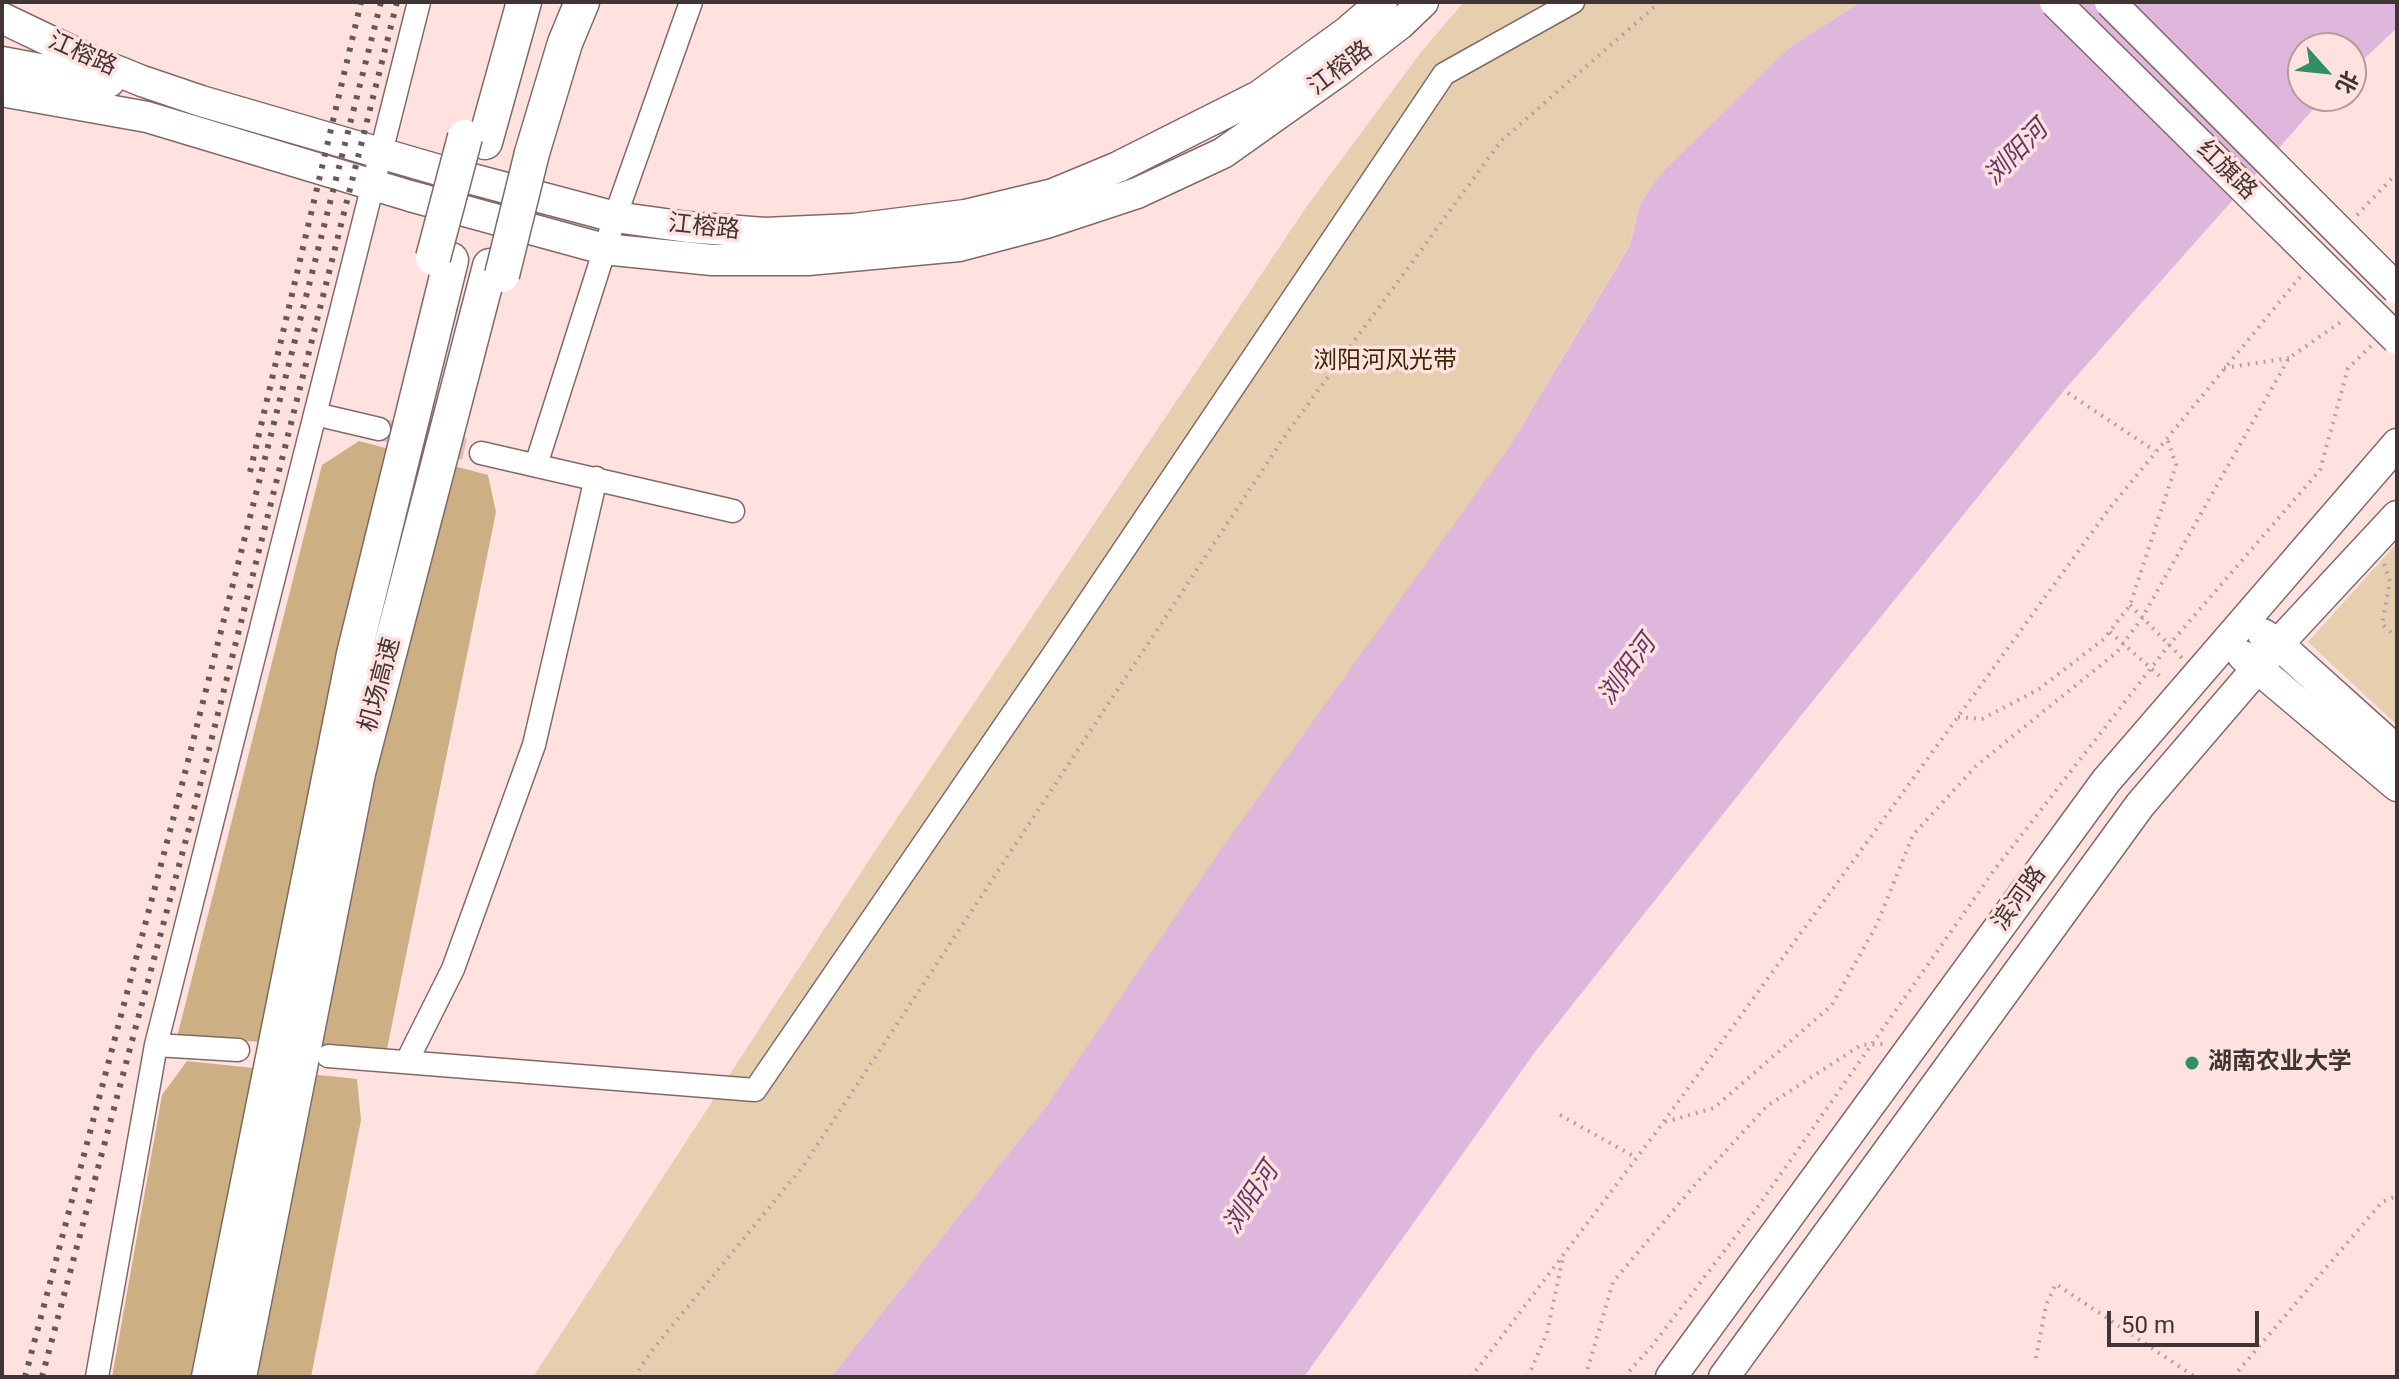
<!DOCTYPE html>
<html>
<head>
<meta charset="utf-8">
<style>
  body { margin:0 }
  #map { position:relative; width:2399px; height:1379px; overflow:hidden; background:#ffe2e0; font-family:Roboto,"Noto Sans SC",sans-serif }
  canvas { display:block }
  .frame { position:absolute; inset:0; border:4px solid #403534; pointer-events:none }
  .north { position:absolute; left:2287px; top:32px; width:80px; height:80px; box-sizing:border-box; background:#ffe2e0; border:2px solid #b39d9b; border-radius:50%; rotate:117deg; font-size:22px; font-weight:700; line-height:32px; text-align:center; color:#403534 }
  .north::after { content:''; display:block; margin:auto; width:28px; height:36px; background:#318e66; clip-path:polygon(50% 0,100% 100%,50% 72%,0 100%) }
  .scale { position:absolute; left:2107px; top:1311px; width:152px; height:36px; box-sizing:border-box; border:4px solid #403534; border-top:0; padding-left:10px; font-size:24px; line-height:28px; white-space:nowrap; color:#403534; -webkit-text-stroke:6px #ffe2e0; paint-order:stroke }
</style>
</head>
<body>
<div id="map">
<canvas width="2399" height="1379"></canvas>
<div class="frame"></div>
<div class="north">北</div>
<div class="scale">50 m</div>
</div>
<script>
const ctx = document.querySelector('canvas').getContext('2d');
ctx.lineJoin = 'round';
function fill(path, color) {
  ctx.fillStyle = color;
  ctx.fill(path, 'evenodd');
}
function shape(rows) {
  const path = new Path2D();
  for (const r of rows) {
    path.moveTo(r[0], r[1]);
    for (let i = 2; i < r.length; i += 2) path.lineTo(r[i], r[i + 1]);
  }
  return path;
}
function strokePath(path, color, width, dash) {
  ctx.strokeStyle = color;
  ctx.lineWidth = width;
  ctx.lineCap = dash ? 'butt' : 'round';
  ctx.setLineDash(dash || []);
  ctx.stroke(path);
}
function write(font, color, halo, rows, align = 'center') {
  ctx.font = font + ' Roboto,"Noto Sans SC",sans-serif';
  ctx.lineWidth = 7;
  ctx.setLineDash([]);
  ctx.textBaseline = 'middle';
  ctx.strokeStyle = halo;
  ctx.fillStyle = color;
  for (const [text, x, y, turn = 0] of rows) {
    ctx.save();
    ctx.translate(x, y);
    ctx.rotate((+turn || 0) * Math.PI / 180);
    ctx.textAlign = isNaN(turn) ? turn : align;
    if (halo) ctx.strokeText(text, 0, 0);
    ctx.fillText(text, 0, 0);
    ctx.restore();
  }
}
fill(shape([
  [1464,2,1861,2,1790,47,1661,173,1640,204,1630,244,1510,446,1048,1104,831,1377,533,1377,875,851,1307,206,1421,52],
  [2397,543,2397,725,2308,642]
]), '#e5cfae');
fill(shape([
  [359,441,488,475,496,512,387,1049,177,1037,322,465],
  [187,1061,357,1079,361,1120,311,1377,112,1377,162,1095]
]), '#ccb083');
fill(shape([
  [1861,2,2397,2,2397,28,2351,71,2351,48,2303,48,2303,96,2325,96,2066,388,1799,718,1535,1052,1304,1377,831,1377,1048,1104,1222,848,1510,446,1630,245,1640,204,1661,173,1790,47]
]), '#dfb7dc');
strokePath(shape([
  [379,429,481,453]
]), '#d9bfbe', 22, [22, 11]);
const minor = shape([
  [315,414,379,429],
  [481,453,733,511],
  [536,465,615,217,691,2],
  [156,1045,238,1050],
  [328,1056,755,1090,1051,658,1444,74,1573,2],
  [407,1061,453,969,534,745,596,478],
  [97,1377,156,1045,419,2]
]);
const major = shape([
  [2,18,90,60,142,81,201,101,442,171,615,217,687,227,765,233,854,229,965,215,1053,194,1118,167,1259,96,1347,32,1382,2],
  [2,62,109,82],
  [2,91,147,117,410,196,604,249,712,260,808,260,959,246,1046,223,1137,193,1223,153,1340,70,1400,24,1423,2],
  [2263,634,2278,644,2397,751],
  [2243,656,2397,786],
  [1671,1377,2106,781,2397,444],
  [1724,1377,2140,805,2278,644,2397,516]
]);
const highway = shape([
  [485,142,524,2],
  [532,153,565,43,582,2],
  [209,1377,354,654,451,260],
  [239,1377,358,773,490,266]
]);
strokePath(minor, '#826967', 25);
strokePath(major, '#826967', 33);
strokePath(highway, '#826967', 37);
strokePath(shape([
  [2357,215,2397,173],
  [2224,368,2289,358],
  [2068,393,2155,451],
  [2384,564,2390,581,2382,624,2397,638],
  [2130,605,2182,658],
  [2110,632,2162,678],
  [1958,717,1982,719,2039,689,2104,639,2130,605,2176,465,2167,438],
  [1560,1115,1637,1158],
  [1665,1122,1714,1108,1832,1005,1877,924,1913,835,1976,766,2117,652,2142,618,2289,358,2345,319],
  [2036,1358,2046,1305,2056,1284,2195,1377],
  [634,1377,654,1348,804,1165,1289,430,1501,141,1660,2],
  [1471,1377,1654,1135,2109,509,2300,277],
  [1528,1377,1547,1333,1563,1257],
  [1589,1377,1588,1368,1613,1282,1699,1180,1767,1106,1861,1045,1885,1044],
  [1624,1377,1652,1346,1754,1212,1995,869,2169,645,2320,470,2348,368,2371,346],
  [2233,1377,2382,1202,2397,1196]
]), '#b7a19f', 4, [2, 6]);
strokePath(minor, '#fff', 22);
strokePath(major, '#fff', 30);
strokePath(highway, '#fff', 34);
strokePath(shape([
  [250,472,361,2],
  [25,1377,175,812,381,2],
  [42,1377,192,817,397,2]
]), '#685958', 6, [4, 8]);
const majorBridge = shape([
  [2055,2,2397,339],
  [2110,2,2397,289]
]);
const highwayBridge = shape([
  [433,258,465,137],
  [502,275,532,153]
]);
strokePath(majorBridge, '#826967', 33, []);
strokePath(highwayBridge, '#826967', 37, []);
strokePath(majorBridge, '#fff', 30);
strokePath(highwayBridge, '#fff', 34);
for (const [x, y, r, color] of [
  [2192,1063,8,"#318e66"]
]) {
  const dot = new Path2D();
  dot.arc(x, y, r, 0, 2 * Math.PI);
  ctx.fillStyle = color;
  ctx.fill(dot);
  strokePath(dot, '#ffe2e0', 3);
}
write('24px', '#403534', '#ffe2e0', [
  ["江榕路",82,55,24],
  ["江榕路",1341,69,-37],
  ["红旗路",2226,171,44],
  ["江榕路",704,228,6],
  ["机场高速",381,685,-75],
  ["滨河路",2020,899,-54]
]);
write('24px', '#3c2802', '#ffe2e0', [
  ["浏阳河风光带",1385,362]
]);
write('bold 24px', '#403534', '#ffe2e0', [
  ["湖南农业大学",2208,1063]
], 'left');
write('italic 26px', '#683666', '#ffe2e0', [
  ["浏阳河",2017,154,-46],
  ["浏阳河",1628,671,-54],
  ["浏阳河",1252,1199,-57]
]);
</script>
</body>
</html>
